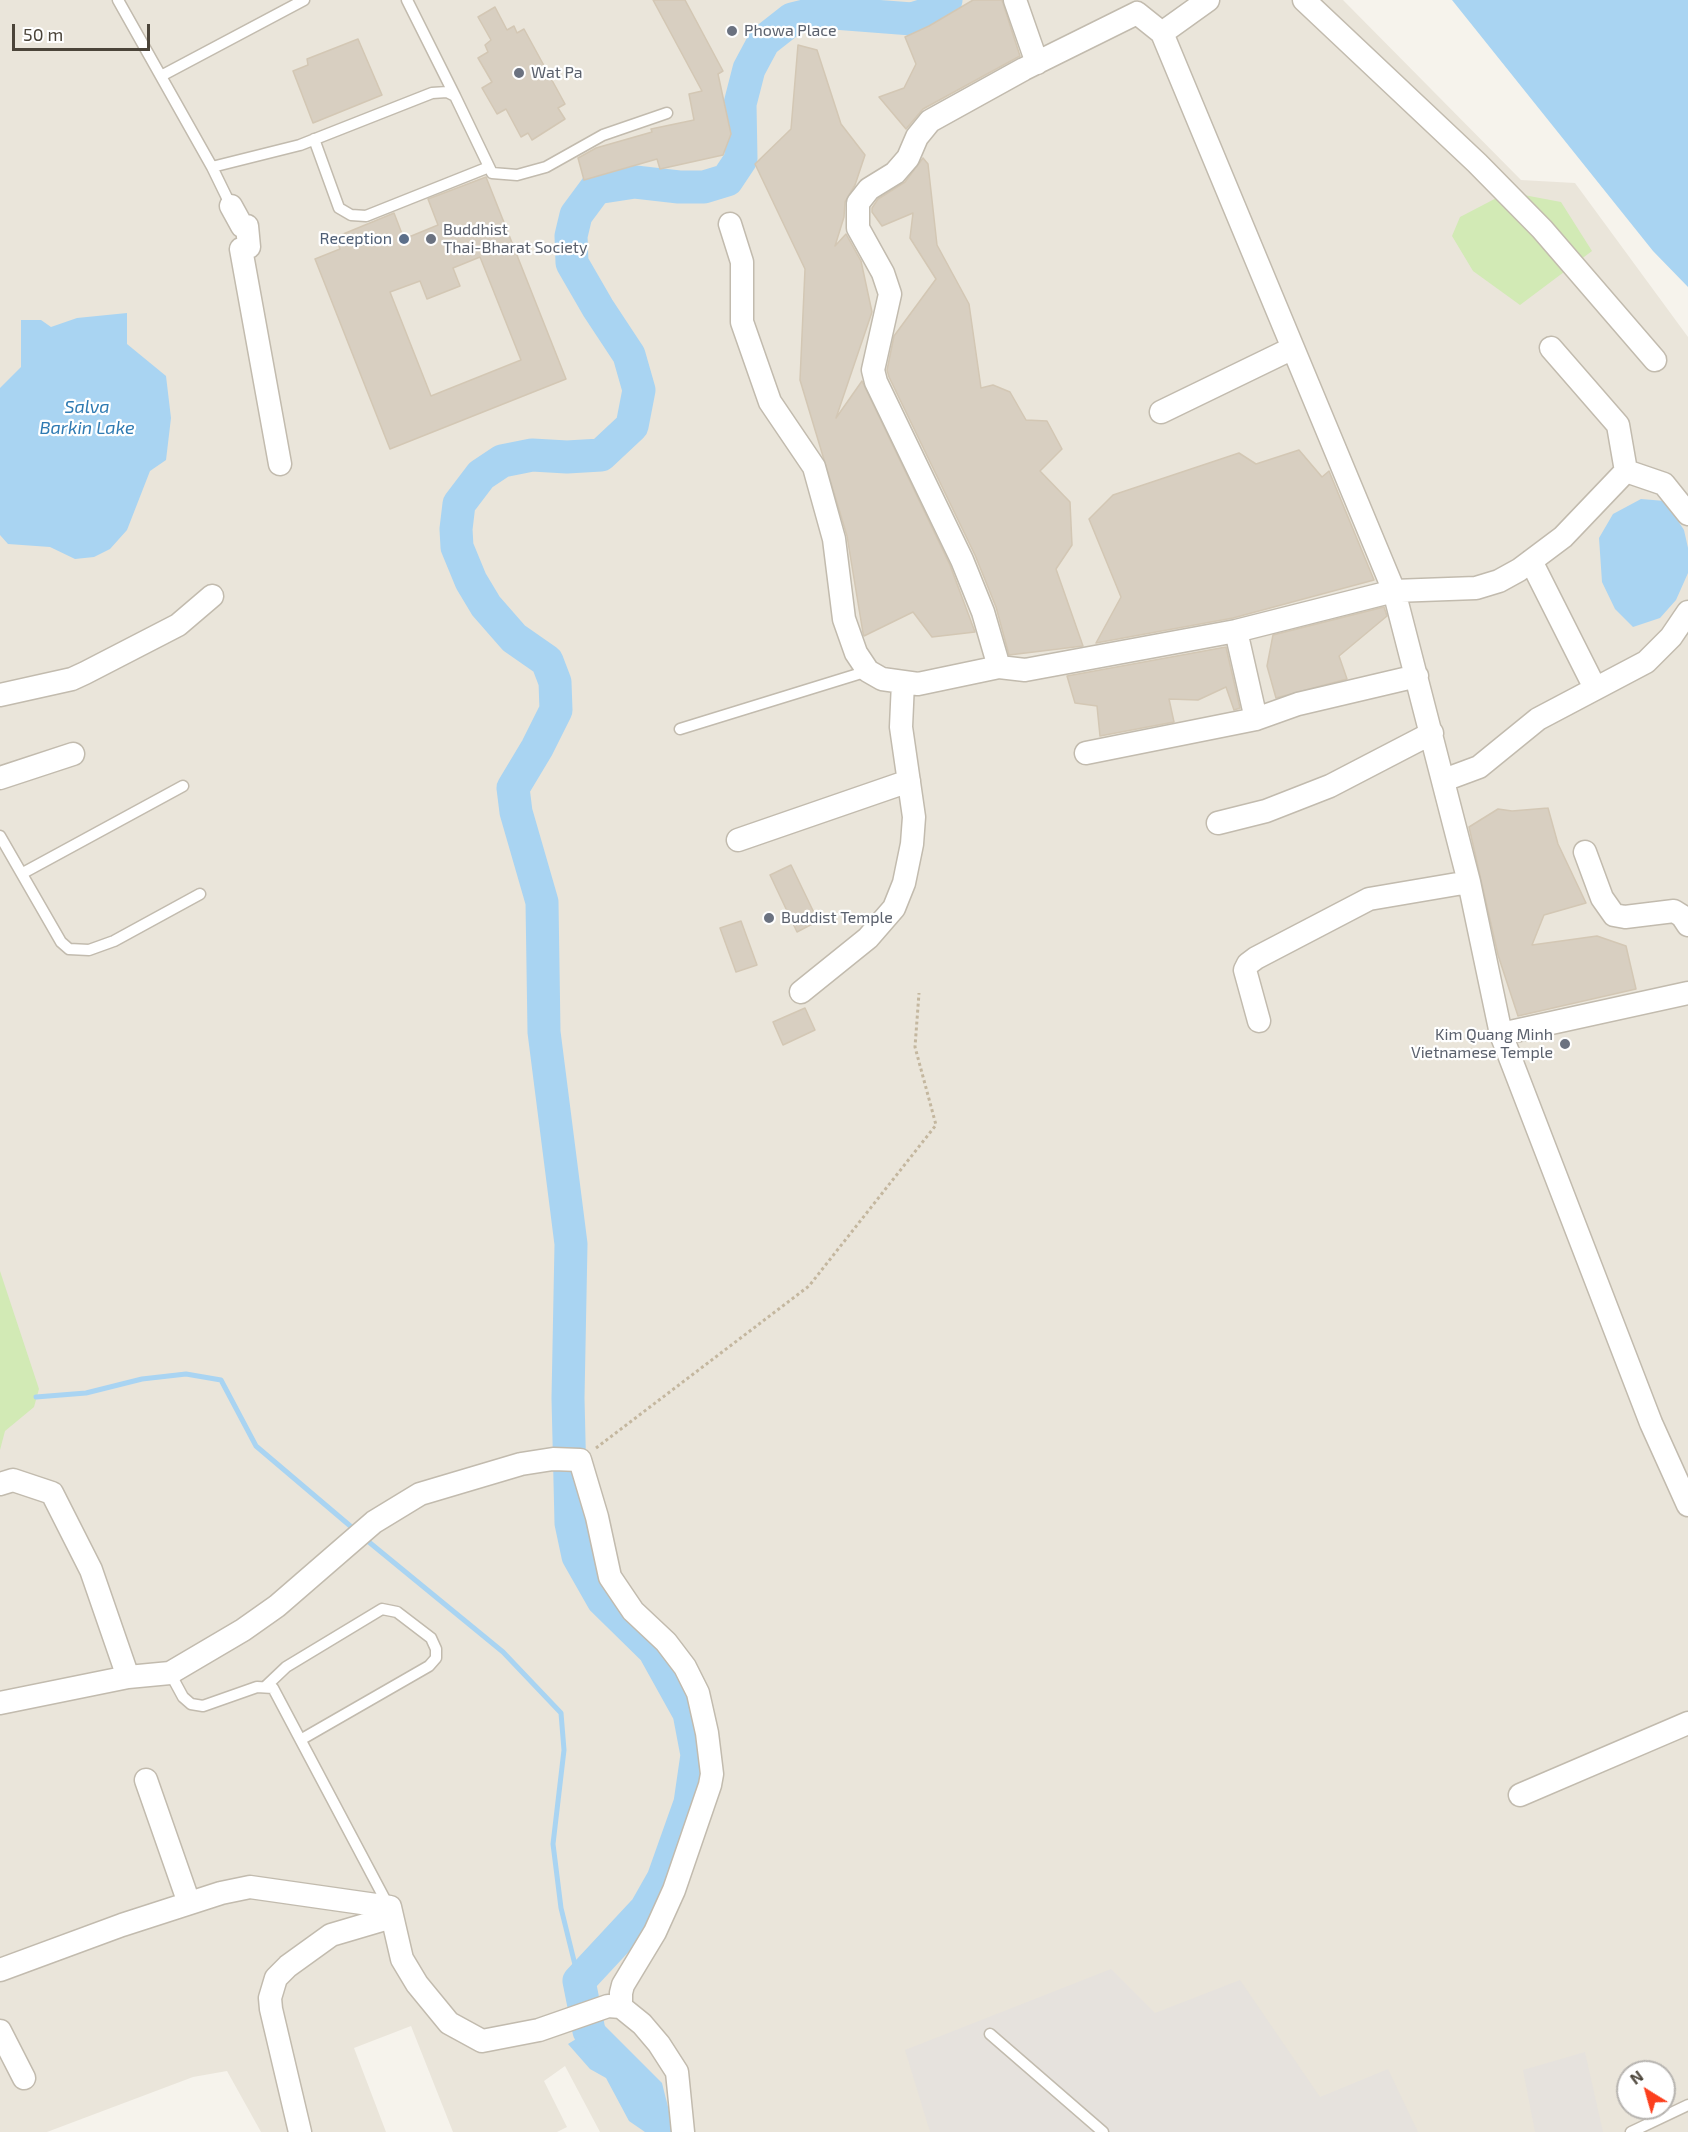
<!DOCTYPE html>
<html>
<head>
<meta charset="utf-8">
<style>
  body { margin:0 }
  #map { position:relative; width:1688px; height:2132px; overflow:hidden; background:#f6f3ec; font-family:"Exo 2",sans-serif }
  canvas { display:block }
  .north { position:absolute; left:1616px; top:2060px; width:60px; height:60px; box-sizing:border-box; background:#fff; border:2px solid #b7b4b0; border-radius:50%; rotate:323deg; font-size:16px; font-weight:700; line-height:24px; text-align:center; color:#4b4439 }
  .north::after { content:''; display:block; margin:auto; width:21px; height:27px; background:#fc3f1d; clip-path:polygon(50% 0,100% 100%,50% 72%,0 100%) }
  .scale { position:absolute; left:12px; top:24px; width:138px; height:27px; box-sizing:border-box; border:3px solid #4b4439; border-top:0; padding-left:8px; font-size:18px; line-height:21px; white-space:nowrap; color:#4b4439; -webkit-text-stroke:4px #fff; paint-order:stroke }
</style>
</head>
<body>
<div id="map">
<canvas width="1688" height="2132"></canvas>
<div class="north">N</div>
<div class="scale">50 m</div>
</div>
<script>
const ctx = document.querySelector('canvas').getContext('2d');
ctx.lineJoin = 'round';
function fill(path, color) {
  ctx.fillStyle = color;
  ctx.fill(path, 'evenodd');
}
function shape(rows) {
  const path = new Path2D();
  for (const r of rows) {
    path.moveTo(r[0], r[1]);
    for (let i = 2; i < r.length; i += 2) path.lineTo(r[i], r[i + 1]);
  }
  return path;
}
function strokePath(path, color, width, dash) {
  ctx.strokeStyle = color;
  ctx.lineWidth = width;
  ctx.lineCap = dash ? 'butt' : 'round';
  ctx.setLineDash(dash || []);
  ctx.stroke(path);
}
function write(font, color, halo, rows, align = 'center') {
  ctx.font = font + ' "Exo 2",sans-serif';
  ctx.lineWidth = 4.5;
  ctx.setLineDash([]);
  ctx.textBaseline = 'middle';
  ctx.strokeStyle = halo;
  ctx.fillStyle = color;
  for (const [text, x, y, turn = 0] of rows) {
    ctx.save();
    ctx.translate(x, y);
    ctx.rotate((+turn || 0) * Math.PI / 180);
    ctx.textAlign = isNaN(turn) ? turn : align;
    if (halo) ctx.strokeText(text, 0, 0);
    ctx.fillText(text, 0, 0);
    ctx.restore();
  }
}
fill(shape([
  [0,0,1343,0,1521,180,1575,183,1688,337,1688,2132,600,2132,565,2066,544,2081,567,2127,557,2132,453,2132,411,2026,354,2048,386,2132,261,2132,227,2071,193,2077,47,2132,0,2132],
  [1628,2072,1664,2072,1664,2108,1628,2108]
]), '#eae5da');
fill(shape([
  [1111,1969,1155,2013,1240,1980,1320,2097,1388,2069,1418,2132,930,2132,905,2050],
  [1585,2052,1603,2132,1535,2132,1523,2070]
]), '#e6e2dd');
fill(shape([
  [1508,192,1561,202,1592,251,1520,305,1473,271,1452,236,1460,217],
  [0,1271,39,1389,34,1407,5,1431,0,1450]
]), '#d2eab5');
fill(shape([
  [1452,0,1688,0,1688,287,1653,251],
  [127,313,127,344,166,376,171,418,166,460,150,471,127,530,110,549,94,557,75,559,50,547,8,544,0,535,0,388,21,367,21,320,41,320,51,327,77,318],
  [1641,499,1665,501,1684,530,1688,548,1688,573,1676,600,1660,618,1633,627,1615,609,1602,582,1599,538,1613,514],
  [602,2023,662,2083,671,2119,671,2132,645,2132,629,2121,606,2078,590,2069,568,2044]
]), '#a9d4f2');
strokePath(shape([
  [36,1397,86,1393,142,1379,186,1374,221,1380,256,1446,355,1530],
  [364,1538,503,1652,561,1713,564,1750,553,1844,561,1908,579,1981]
]), '#a9d4f2', 5);
strokePath(shape([
  [589,2031,579,1981,646,1909,663,1879,690,1803,697,1755,689,1713,654,1650,603,1600,578,1556,571,1523,568,1398,571,1244,544,1032,542,902,516,812,513,788,537,748,556,710,555,682,547,661,514,638,486,606,471,581,457,547,456,529,459,504,481,475,502,461,532,455,567,457,601,455,632,426,639,390,629,355,598,308,572,263,571,236,576,215,596,188,635,182,679,187,704,187,727,180,741,159,740,104,749,69,764,41,792,19,821,12,912,19,940,10,946,0]
]), '#a9d4f2', 33);
const building = shape([
  [653,0,685,0,723,71,718,74,731,134,723,155,660,169,657,159,584,180,578,158,596,148,652,132,651,129,694,120,689,94,702,91,653,0],
  [973,0,1002,0,1020,56,923,109,906,129,879,97,904,88,916,64,905,37,929,26,973,0],
  [495,7,507,30,514,26,517,33,524,29,565,104,558,108,565,119,532,140,528,133,521,137,506,109,497,114,482,88,492,82,478,58,488,52,485,45,491,40,478,17,495,7],
  [358,39,382,95,313,123,293,71,308,65,307,59,358,39],
  [798,45,817,50,841,124,865,155,855,185,845,202,844,217,835,246,846,234,861,261,872,312,836,418,862,381,950,565,975,632,932,637,913,612,864,636,863,633,847,536,800,380,805,269,755,164,791,129,798,45],
  [923,158,928,164,937,245,969,304,981,388,993,385,1010,392,1026,420,1047,421,1062,449,1040,471,1070,502,1072,545,1056,569,1083,646,1009,655,996,607,975,555,889,377,887,370,894,336,936,279,910,238,913,213,882,226,872,212,872,208,878,199,905,182,923,158],
  [486,177,566,379,390,449,315,259,340,249,336,237,394,213,404,239,438,225,428,199,486,177],
  [480,257,521,360,431,396,390,292,420,281,427,299,460,286,453,268,480,257],
  [1299,450,1322,477,1329,471,1374,580,1233,618,1096,643,1121,597,1089,519,1113,495,1239,453,1256,464,1299,450],
  [1384,607,1387,616,1339,656,1347,679,1276,698,1267,666,1273,635,1384,607],
  [1226,647,1240,708,1234,710,1226,687,1198,700,1169,699,1174,722,1100,736,1097,706,1075,703,1067,676,1226,647],
  [1548,808,1558,844,1586,903,1544,915,1532,945,1597,936,1626,946,1636,989,1518,1016,1498,955,1469,827,1498,809,1512,811,1548,808],
  [791,865,818,921,797,932,770,875,791,865],
  [741,921,757,965,736,972,720,928,741,921],
  [805,1008,815,1030,783,1045,773,1022,805,1008]
]);
fill(building, '#d8cfc1');
strokePath(building, '#d3c7b4', 1.5);
const lane = shape([
  [118,0,212,167,231,206],
  [407,0,455,96],
  [161,76,304,0],
  [314,139,339,208,351,215,366,216,489,167],
  [212,167,300,145,432,93,447,92,455,96,492,173,517,175,546,167,603,135,667,113],
  [680,729,868,671],
  [0,836,61,942,69,949,89,950,114,941,200,894],
  [23,873,183,786],
  [170,1673,183,1697,191,1704,203,1706,257,1687,273,1688,389,1907],
  [266,1686,286,1667,382,1609,397,1612,431,1638,436,1649,436,1658,429,1666,302,1739],
  [990,2034,1103,2132],
  [1631,2132,1688,2105]
]);
const street = shape([
  [1015,0,1037,63],
  [1304,0,1477,163,1542,229,1655,360],
  [1162,33,1208,0],
  [231,206,242,226,247,226,249,247,241,249,280,464],
  [730,224,742,262,742,322,770,402,814,467,834,539,844,619,856,653,868,671,882,679,918,684,999,667,1025,670,1236,631,1394,591,1476,588,1499,581,1519,570,1563,537,1626,471,1664,484,1688,514],
  [1551,348,1618,425,1626,471],
  [1161,412,1293,348],
  [1531,561,1595,688],
  [1236,631,1256,719],
  [999,667,983,612,962,560,876,382,873,370,890,294,883,273,858,228,858,203,869,189,895,173,908,158,917,137,930,121,1024,69,1137,13,1162,33,1394,591,1469,882,1501,1034,1688,993],
  [0,695,72,679,85,673,178,625,212,596],
  [1086,753,1256,719,1298,704,1417,676],
  [0,778,73,754],
  [1444,780,1479,767,1538,719,1646,662,1671,637,1688,612],
  [1218,823,1266,811,1330,786,1432,733],
  [738,840,909,781],
  [1585,852,1602,898,1614,915,1625,917,1674,911,1682,916,1688,925],
  [801,992,868,938,894,908,904,883,912,844,914,817,901,727,903,682],
  [1259,1021,1245,970,1248,964,1256,958,1369,899,1469,882],
  [1501,1034,1651,1423,1688,1505],
  [0,1484,13,1480,52,1493,91,1570,128,1677],
  [0,1703,128,1677,170,1673,243,1630,277,1606,374,1522,420,1494,521,1464,553,1459,580,1460,597,1517,610,1577,633,1611,666,1642,685,1667,698,1693,707,1733,712,1774,710,1785,674,1890,655,1932,623,1985,621,1993,621,2007,642,2024,659,2044,677,2072,683,2132],
  [146,1780,189,1903],
  [1520,1795,1688,1723],
  [0,1970,122,1925,221,1893,250,1887,390,1907,402,1959,417,1984,449,2023,482,2041,539,2030,608,2006,621,2007],
  [0,2031,24,2078],
  [300,2132,271,2009,270,1998,276,1978,288,1966,331,1935,392,1917]
]);
strokePath(lane, '#c2bbae', 13);
strokePath(street, '#c2bbae', 25);
strokePath(shape([
  [596,1448,809,1286,936,1125,915,1047,919,993]
]), '#c4b79f', 3, [3, 3]);
strokePath(lane, '#fff', 10);
strokePath(street, '#fff', 22);
for (const [x, y, r, color] of [
  [732,31,6,"#6b7280"],
  [519,73,6,"#6b7280"],
  [404,239,6,"#5c6f8a"],
  [431,239,6,"#6b7280"],
  [769,918,6,"#6b7280"],
  [1565,1044,6,"#6b7280"]
]) {
  const dot = new Path2D();
  dot.arc(x, y, r, 0, 2 * Math.PI);
  ctx.fillStyle = color;
  ctx.fill(dot);
  strokePath(dot, '#fff', 2);
}
write('16px', '#5b616d', '#fff', [
  ["Phowa Place",744,31],
  ["Wat Pa",531,73],
  ["Buddhist",443,230],
  ["Thai-Bharat Society",443,248],
  ["Buddist Temple",781,918],
  ["Kim Quang Minh",1553,1035,"right"],
  ["Vietnamese Temple",1553,1053,"right"]
], 'left');
write('16px', '#4e5e75', '#fff', [
  ["Reception",392,239]
], 'right');
write('italic 18px', '#2e7ab2', '#fff', [
  ["Salva",87,407],
  ["Barkin Lake",87,428]
]);
</script>
</body>
</html>
